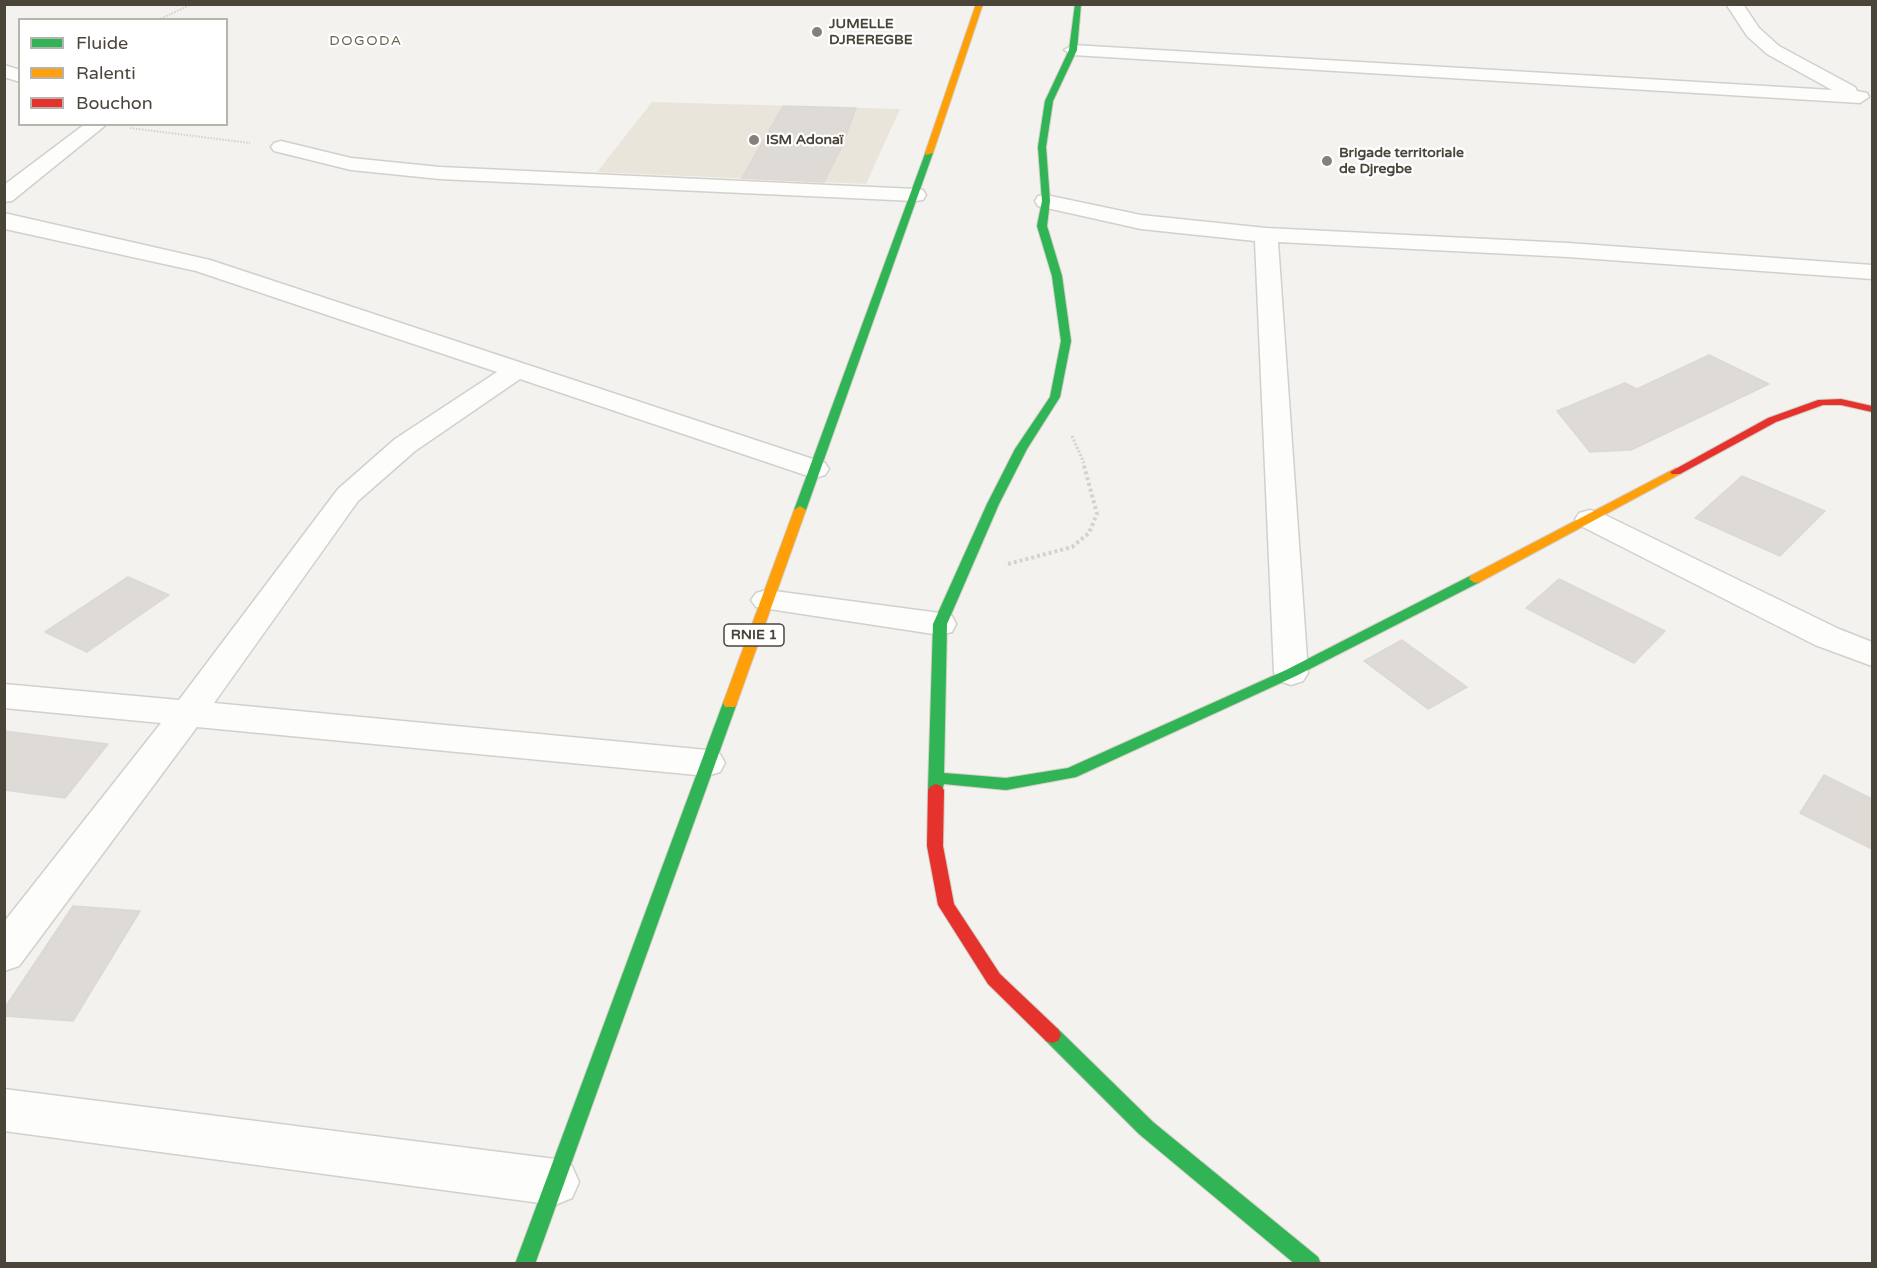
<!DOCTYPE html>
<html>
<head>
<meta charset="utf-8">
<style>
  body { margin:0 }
  #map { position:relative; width:1877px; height:1268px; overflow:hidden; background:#f4f2ee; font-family:"Varela Round",sans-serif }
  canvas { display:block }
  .frame { position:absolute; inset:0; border:6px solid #4b4439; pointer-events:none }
  .legend { position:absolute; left:18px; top:18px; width:210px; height:108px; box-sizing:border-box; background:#fff; border:2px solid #b7b4b0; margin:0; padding:8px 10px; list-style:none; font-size:18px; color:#4b4439 }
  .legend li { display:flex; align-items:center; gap:12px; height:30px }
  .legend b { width:30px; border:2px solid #b7b4b0 }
</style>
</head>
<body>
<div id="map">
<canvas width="1877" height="1268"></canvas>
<div class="frame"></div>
<ul class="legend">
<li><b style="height:8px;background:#30b455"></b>Fluide</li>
<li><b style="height:8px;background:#ff9f0a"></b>Ralenti</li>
<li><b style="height:8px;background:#e5322d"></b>Bouchon</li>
</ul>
</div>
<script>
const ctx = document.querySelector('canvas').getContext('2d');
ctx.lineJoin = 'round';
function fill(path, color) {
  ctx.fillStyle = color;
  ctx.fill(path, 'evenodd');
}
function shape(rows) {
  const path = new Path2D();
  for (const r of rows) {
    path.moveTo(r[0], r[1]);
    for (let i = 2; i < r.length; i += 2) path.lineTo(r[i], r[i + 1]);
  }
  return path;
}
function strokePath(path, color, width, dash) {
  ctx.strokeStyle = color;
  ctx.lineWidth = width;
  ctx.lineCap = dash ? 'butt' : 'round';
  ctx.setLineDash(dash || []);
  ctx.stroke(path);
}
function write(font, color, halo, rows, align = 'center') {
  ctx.font = font + ' "Varela Round",sans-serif';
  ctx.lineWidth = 4.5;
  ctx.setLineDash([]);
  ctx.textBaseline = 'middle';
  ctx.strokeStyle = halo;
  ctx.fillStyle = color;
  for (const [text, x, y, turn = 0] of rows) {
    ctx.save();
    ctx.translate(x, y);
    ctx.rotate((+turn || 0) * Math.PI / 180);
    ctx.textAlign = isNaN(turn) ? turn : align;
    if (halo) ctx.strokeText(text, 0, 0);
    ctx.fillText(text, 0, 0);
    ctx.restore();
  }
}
fill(shape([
  [652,102,900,109,866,184,597,172]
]), '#eae5da');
const building = shape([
  [783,106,856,108,842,146,824,182,742,178,783,106],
  [1709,355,1769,384,1631,450,1590,452,1557,411,1625,383,1637,389,1709,355],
  [1742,476,1825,511,1780,556,1695,518,1742,476],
  [128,577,169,595,87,652,45,632,128,577],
  [1559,579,1665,631,1634,663,1526,608,1559,579],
  [1402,640,1467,687,1428,709,1364,661,1402,640],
  [4,731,108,744,65,798,4,790,4,731],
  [1824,775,1872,799,1872,849,1800,813,1824,775],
  [73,906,140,911,73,1021,4,1016,4,1009,73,906]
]);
fill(building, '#dedbd6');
strokePath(building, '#dcd9d4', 1.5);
const street = shape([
  [1726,4,1743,4,1759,28,1779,46,1855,87,1857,91,1867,93,1869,97,1860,103,1073,55,1064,50,1073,45,1832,90,1767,54,1747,36,1726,4],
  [4,65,20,70,20,82,4,77,4,65],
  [85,124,107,124,12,201,4,202,4,185,85,124],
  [281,141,351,158,440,167,915,189,923,190,926,195,923,200,915,201,440,179,351,170,274,151,271,147,274,143,281,141],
  [1046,195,1141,215,1266,228,1568,243,1872,265,1872,279,1568,257,1278,242,1308,673,1303,681,1291,685,1279,681,1274,673,1255,241,1141,229,1038,206,1035,201,1038,196,1046,195],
  [4,213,210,260,825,463,829,469,825,475,815,478,805,475,520,379,415,451,358,501,214,703,707,750,720,754,725,763,720,772,707,776,197,727,19,966,4,971,4,922,161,723,4,708,4,684,179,700,338,489,395,439,497,372,196,271,5,229,4,213],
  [1590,510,1601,513,1839,629,1872,642,1872,666,1815,645,1579,525,1575,519,1579,513,1590,510],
  [767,590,940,613,952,616,956,624,952,632,940,635,756,607,751,600,756,593,767,590],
  [4,1089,555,1159,572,1166,579,1182,572,1198,555,1205,4,1131,4,1089]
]);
const fast = shape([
  [1075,4,1081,4,1077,50,1053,101,1046,147,1050,201,1047,226,1062,276,1071,341,1060,397,1027,449,999,504,947,624,944,773,1006,778,1068,768,1286,670,1470,576,1475,575,1481,579,1480,582,1296,676,1076,777,1006,790,944,784,941,794,936,796,931,794,928,790,933,624,987,504,1015,449,1050,397,1061,341,1052,276,1037,226,1042,201,1038,147,1045,101,1069,50,1075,4],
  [926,151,933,153,806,510,800,514,796,513,794,510,926,151],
  [730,698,735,699,737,703,535,1264,515,1264,723,703,725,699,730,698],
  [1052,1027,1058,1029,1153,1122,1318,1257,1321,1264,1295,1264,1139,1134,1046,1041,1043,1035,1046,1029,1052,1027]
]);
const slow = shape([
  [976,4,983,4,933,153,926,155,925,153,976,4],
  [1676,468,1682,472,1680,474,1480,582,1475,583,1469,579,1470,576,1676,468],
  [800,506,806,510,737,703,735,707,725,707,723,703,794,510,800,506]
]);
const jam = shape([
  [1841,399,1872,406,1872,412,1841,405,1823,405,1776,422,1680,474,1672,474,1670,472,1768,418,1818,400,1841,399],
  [936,784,941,786,944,790,943,846,954,904,1000,974,1058,1029,1061,1035,1058,1041,1052,1043,1046,1041,988,984,938,905,927,846,928,790,931,786,936,784]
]);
strokePath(street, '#d2d0cb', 3);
strokePath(fast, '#d3cfc5', 2);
strokePath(slow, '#d3cfc5', 2);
strokePath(jam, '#d3cfc5', 2);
strokePath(shape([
  [158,20,192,4],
  [130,128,250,143]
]), '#d3d2cc', 2, [1.5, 1.5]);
strokePath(shape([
  [1072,436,1084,463]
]), '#d3d2cc', 3, [2, 2]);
strokePath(shape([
  [1008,564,1072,547,1089,533,1097,514,1083,462]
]), '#d3d2cc', 4, [3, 3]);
fill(street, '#fdfdfc');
fill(fast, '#30b455');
fill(slow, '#ff9f0a');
fill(jam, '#e5322d');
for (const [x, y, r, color] of [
  [817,32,6,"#868178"],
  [754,140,6,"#868178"],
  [1327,161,6,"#868178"]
]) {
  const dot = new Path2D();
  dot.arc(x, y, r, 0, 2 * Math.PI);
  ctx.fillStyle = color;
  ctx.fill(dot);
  strokePath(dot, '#fff', 2);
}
write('bold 14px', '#4b4439', '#fff', [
  ["JUMELLE",829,24],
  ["DJREREGBE",829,40],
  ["ISM Adonaï",766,140],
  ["Brigade territoriale",1339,153],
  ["de Djregbe",1339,169]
], 'left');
ctx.letterSpacing = '1.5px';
write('14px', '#6e6250', '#fff', [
  ["DOGODA",366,41]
]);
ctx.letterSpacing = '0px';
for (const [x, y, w] of [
  [754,635,60]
]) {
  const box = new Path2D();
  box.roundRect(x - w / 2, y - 11, w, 22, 4.5);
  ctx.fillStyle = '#fff';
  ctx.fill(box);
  strokePath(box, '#4b4439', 1.5);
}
write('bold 14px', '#4b4439', null, [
  ["RNIE 1",754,635]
]);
</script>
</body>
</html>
